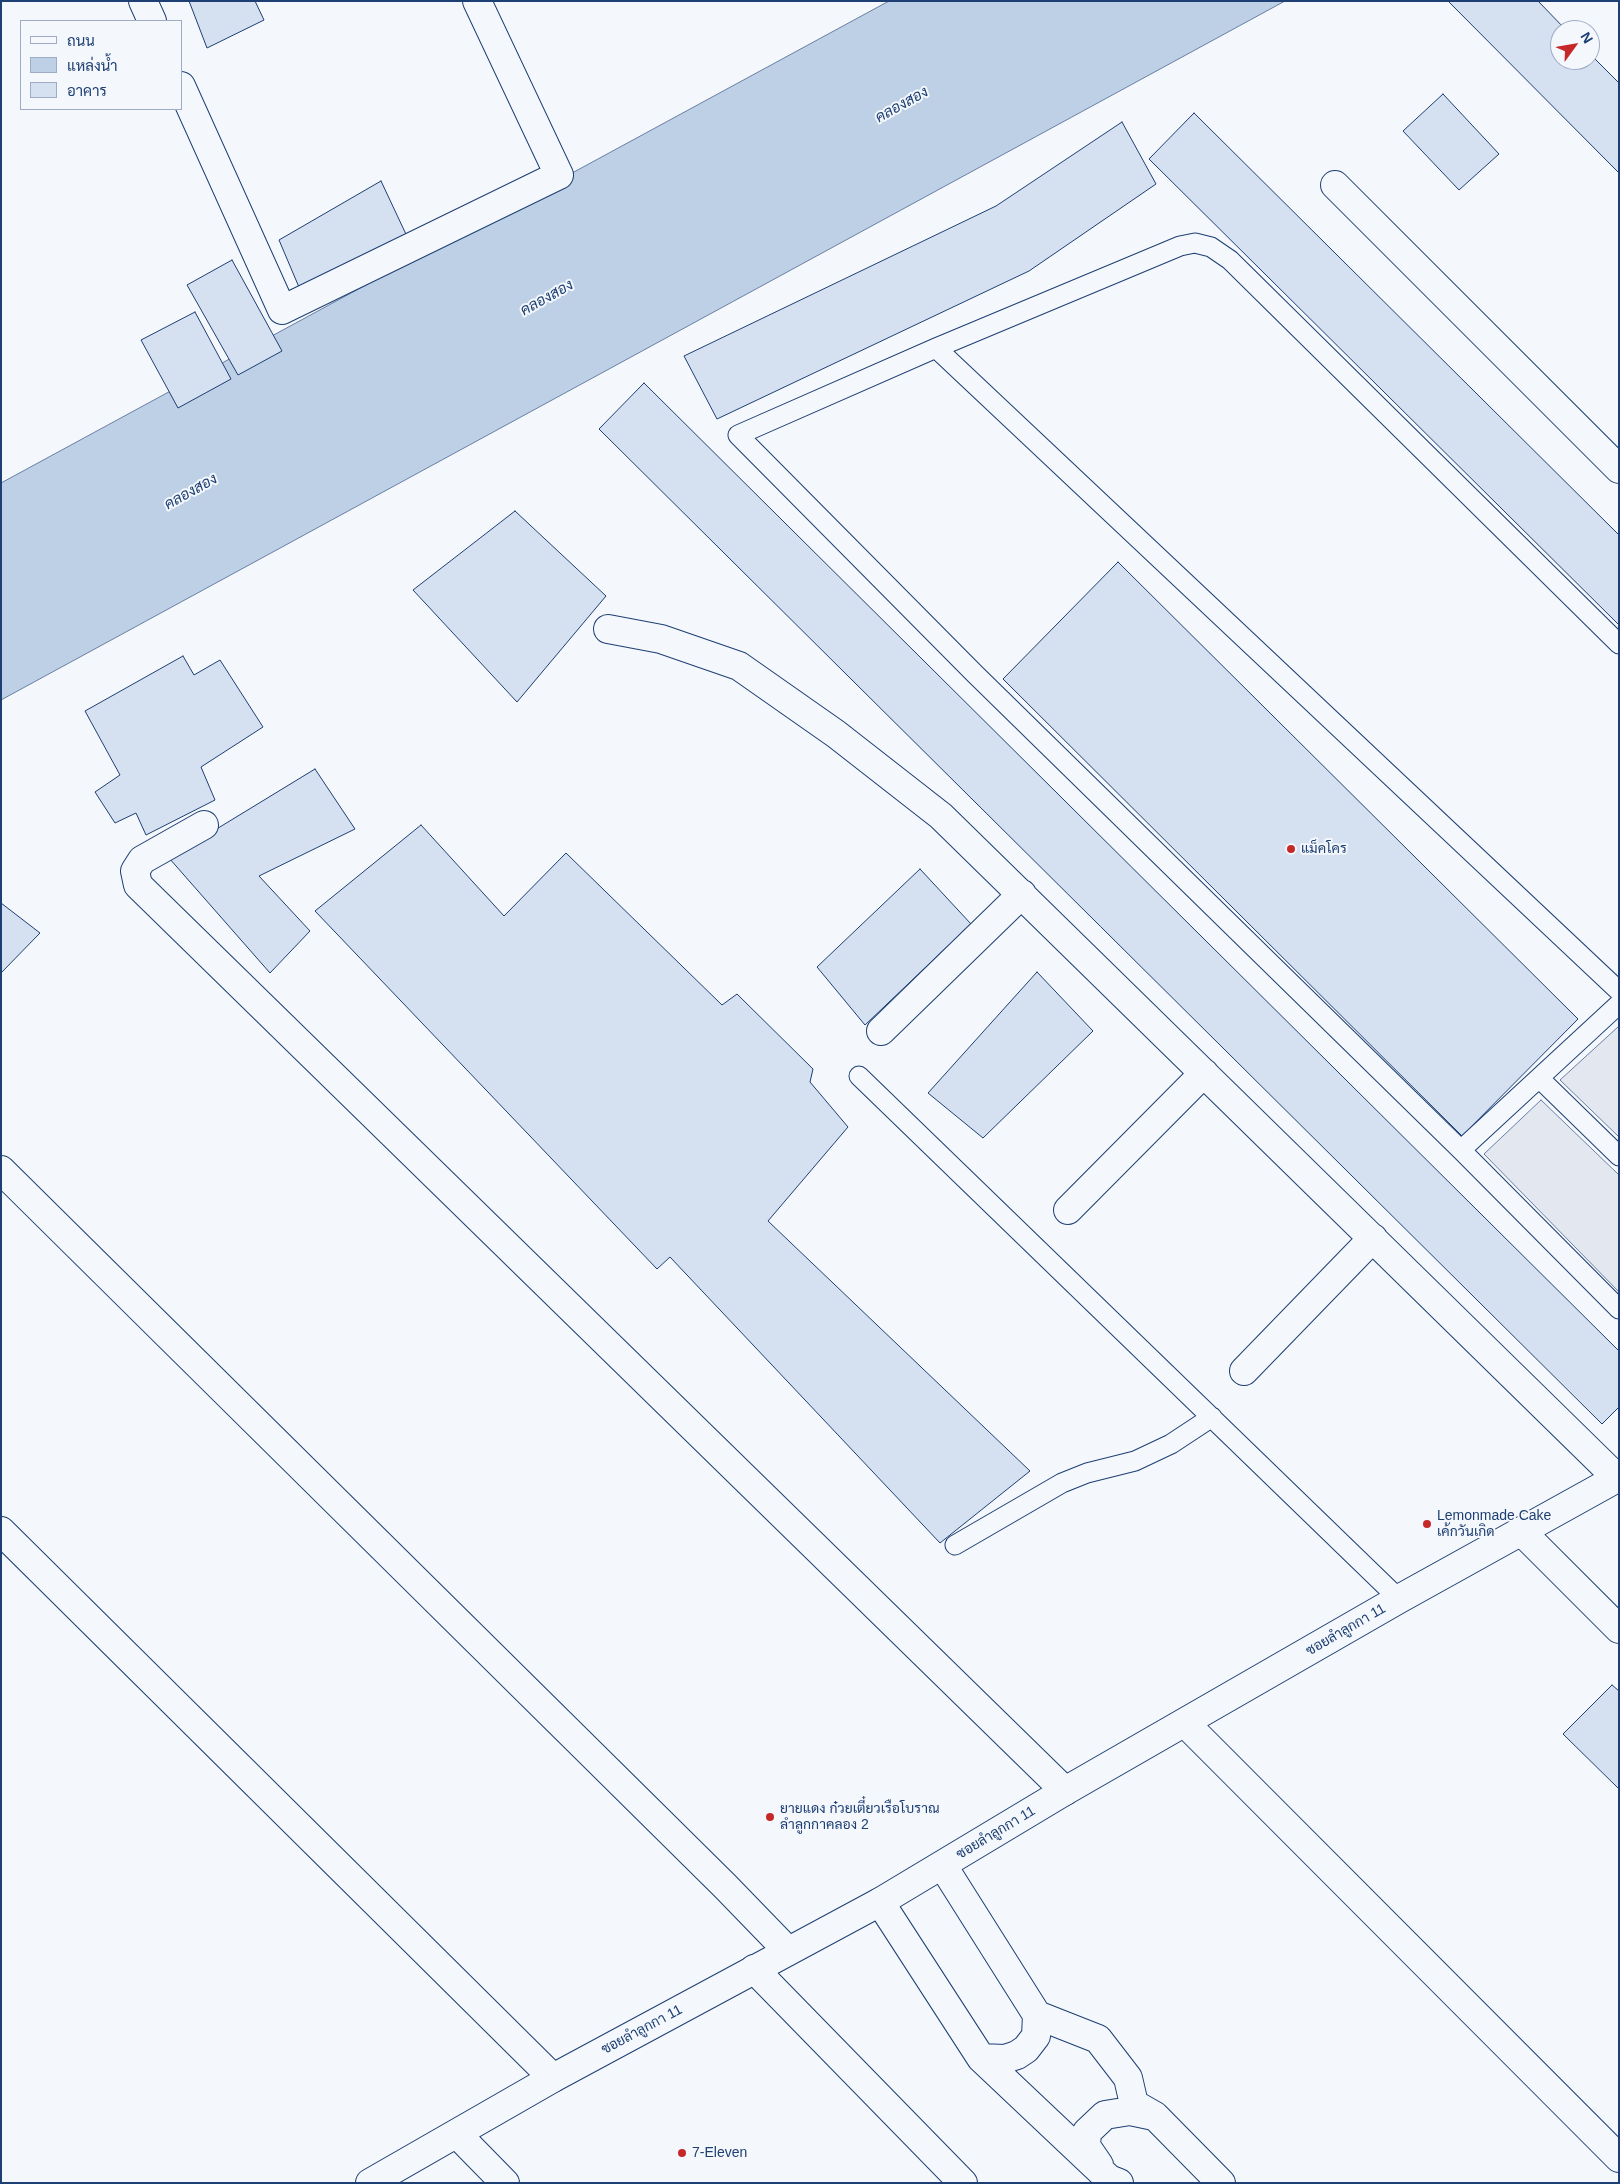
<!DOCTYPE html>
<html>
<head>
<meta charset="utf-8">
<style>
  body { margin:0 }
  #map { position:relative; width:1620px; height:2184px; overflow:hidden; background:#f4f7fb; font-family:Arial,Sarabun,sans-serif }
  canvas { display:block }
  .frame { position:absolute; inset:0; border:2px solid #1d3f73; pointer-events:none }
  .legend { position:absolute; left:20px; top:20px; width:162px; height:90px; box-sizing:border-box; background:#f4f7fb; border:1px solid #9eadc5; margin:0; padding:6px 9px; list-style:none; font-size:15px; color:#1d3f73 }
  .legend li { display:flex; align-items:center; gap:10px; height:25px }
  .legend b { width:25px; border:1px solid #9eadc5 }
  .north { position:absolute; left:1550px; top:20px; width:50px; height:50px; box-sizing:border-box; background:#f4f7fb; border:1px solid #9eadc5; border-radius:50%; rotate:58deg; font-size:14px; font-weight:700; line-height:20px; text-align:center; color:#1d3f73 }
  .north::after { content:''; display:block; margin:auto; width:18px; height:22px; background:#c62828; clip-path:polygon(50% 0,100% 100%,50% 72%,0 100%) }
</style>
</head>
<body>
<div id="map">
<canvas width="1620" height="2184"></canvas>
<div class="frame"></div>
<ul class="legend">
<li><b style="height:6px;background:#f4f7fb"></b>ถนน</li>
<li><b style="height:14px;background:#bed0e5"></b>แหล่งน้ำ</li>
<li><b style="height:14px;background:#d5e0f0"></b>อาคาร</li>
</ul>
<div class="north">N</div>
</div>
<script>
const ctx = document.querySelector('canvas').getContext('2d');
ctx.lineJoin = 'round';
function fill(path, color) {
  ctx.fillStyle = color;
  ctx.fill(path, 'evenodd');
}
function shape(rows) {
  const path = new Path2D();
  for (const r of rows) {
    path.moveTo(r[0], r[1]);
    for (let i = 2; i < r.length; i += 2) path.lineTo(r[i], r[i + 1]);
  }
  return path;
}
function strokePath(path, color, width, dash) {
  ctx.strokeStyle = color;
  ctx.lineWidth = width;
  ctx.lineCap = dash ? 'butt' : 'round';
  ctx.setLineDash(dash || []);
  ctx.stroke(path);
}
function write(font, color, halo, rows, align = 'center') {
  ctx.font = font + ' Arial,Sarabun,sans-serif';
  ctx.lineWidth = 4;
  ctx.setLineDash([]);
  ctx.textBaseline = 'middle';
  ctx.strokeStyle = halo;
  ctx.fillStyle = color;
  for (const [text, x, y, turn = 0] of rows) {
    ctx.save();
    ctx.translate(x, y);
    ctx.rotate((+turn || 0) * Math.PI / 180);
    ctx.textAlign = isNaN(turn) ? turn : align;
    if (halo) ctx.strokeText(text, 0, 0);
    ctx.fillText(text, 0, 0);
    ctx.restore();
  }
}
const parking = shape([
  [1619,1026,1619,1137,1560,1080,1619,1026],
  [1541,1100,1619,1175,1619,1292,1484,1154,1541,1100]
]);
fill(parking, '#e3e8f0');
strokePath(parking, '#687fa3', 1);
const water = shape([
  [889,1,1285,1,1,700,1,483,889,1]
]);
fill(water, '#bed0e5');
strokePath(water, '#687fa3', 1);
const building = shape([
  [189,1,255,1,264,20,207,48,189,1],
  [1448,1,1538,1,1566,30,1560,30,1560,60,1590,60,1590,54,1619,83,1619,173,1448,1],
  [1443,94,1499,154,1459,190,1403,131,1443,94],
  [1194,113,1619,535,1619,625,1149,159,1194,113],
  [1122,122,1156,184,1029,271,717,419,684,356,996,206,1122,122],
  [381,181,412,247,304,299,279,240,381,181],
  [232,260,282,351,238,375,187,285,232,260],
  [195,312,231,379,178,408,141,340,195,312],
  [644,383,1619,1351,1619,1407,1602,1424,599,429,644,383],
  [515,511,606,596,517,702,413,590,515,511],
  [1118,562,1578,1019,1462,1136,1003,679,1118,562],
  [183,656,194,675,220,660,263,727,201,767,215,800,146,835,136,813,115,823,95,792,120,775,85,711,183,656],
  [315,769,355,829,259,876,310,931,270,973,169,858,315,769],
  [421,825,504,916,566,853,722,1005,737,994,813,1069,810,1082,848,1127,768,1221,1030,1471,940,1543,670,1257,657,1269,315,911,421,825],
  [920,869,971,924,865,1025,817,967,920,869],
  [1,903,40,933,1,973,1,903],
  [1037,972,1093,1031,983,1138,928,1093,1037,972],
  [1612,1685,1619,1691,1619,1789,1563,1734,1612,1685]
]);
fill(building, '#d5e0f0');
strokePath(building, '#1d3f73', 1);
const service = shape([
  [936,348,1619,991],
  [1619,644,1230,260,1211,247,1195,243,1180,246,936,348,738,435,975,674,1461,1150,1619,1309],
  [859,1076,1399,1599],
  [1539,1078,1619,1156],
  [1461,1150,1619,1004],
  [955,1545,1062,1483,1087,1473,1135,1461,1171,1444,1212,1417]
]);
const minor = shape([
  [143,1,152,21],
  [181,86,282,310,559,175,477,1],
  [1335,185,1619,469],
  [608,629,661,639,739,666,836,734,941,816,1617,1478],
  [204,825,142,860,135,871,138,885,1065,1791],
  [881,1031,1022,894],
  [1,1170,725,1886,788,1951],
  [1068,1210,1204,1073],
  [1244,1371,1373,1238],
  [1,1531,553,2078],
  [1522,1532,1619,1629],
  [1185,1723,1619,2158],
  [943,1866,1037,2015,1098,2039,1128,2078,1134,2104,1155,2116,1221,2183],
  [880,1902,981,2058,1109,2179,1119,2183],
  [754,1969,963,2183],
  [981,2058,1005,2059,1017,2055,1026,2049,1036,2036,1037,2015],
  [457,2134,505,2183],
  [1099,2165,1086,2146,1087,2132,1105,2115,1130,2111,1154,2116]
]);
const tertiary = shape([
  [370,2183,553,2078,880,1902,1065,1791,1399,1599,1619,1477]
]);
strokePath(service, '#1d3f73', 21);
strokePath(minor, '#1d3f73', 30);
strokePath(tertiary, '#1d3f73', 30);
strokePath(service, '#f4f7fb', 19);
strokePath(minor, '#f4f7fb', 28);
strokePath(tertiary, '#f4f7fb', 28);
for (const [x, y, r, color] of [
  [1291,849,5,"#c62828"],
  [1427,1524,5,"#c62828"],
  [770,1817,5,"#c62828"],
  [682,2153,5,"#c62828"]
]) {
  const dot = new Path2D();
  dot.arc(x, y, r, 0, 2 * Math.PI);
  ctx.fillStyle = color;
  ctx.fill(dot);
  strokePath(dot, '#f4f7fb', 2);
}
write('14px', '#1d3f73', '#f4f7fb', [
  ["แม็คโคร",1301,849],
  ["Lemonmade Cake",1437,1516],
  ["เค้กวันเกิด",1437,1532],
  ["ยายแดง ก๋วยเตี๋ยวเรือโบราณ",780,1809],
  ["ลำลูกกาคลอง 2",780,1825],
  ["7-Eleven",692,2153]
], 'left');
write('14px', '#1d3f73', '#f4f7fb', [
  ["ซอยลำลูกกา 11",1346,1630,-30],
  ["ซอยลำลูกกา 11",996,1833,-31],
  ["ซอยลำลูกกา 11",642,2030,-28]
]);
write('italic 15px', '#1d3f73', '#f4f7fb', [
  ["คลองสอง",902,105,-29],
  ["คลองสอง",547,298,-29],
  ["คลองสอง",191,492,-29]
]);
</script>
</body>
</html>
